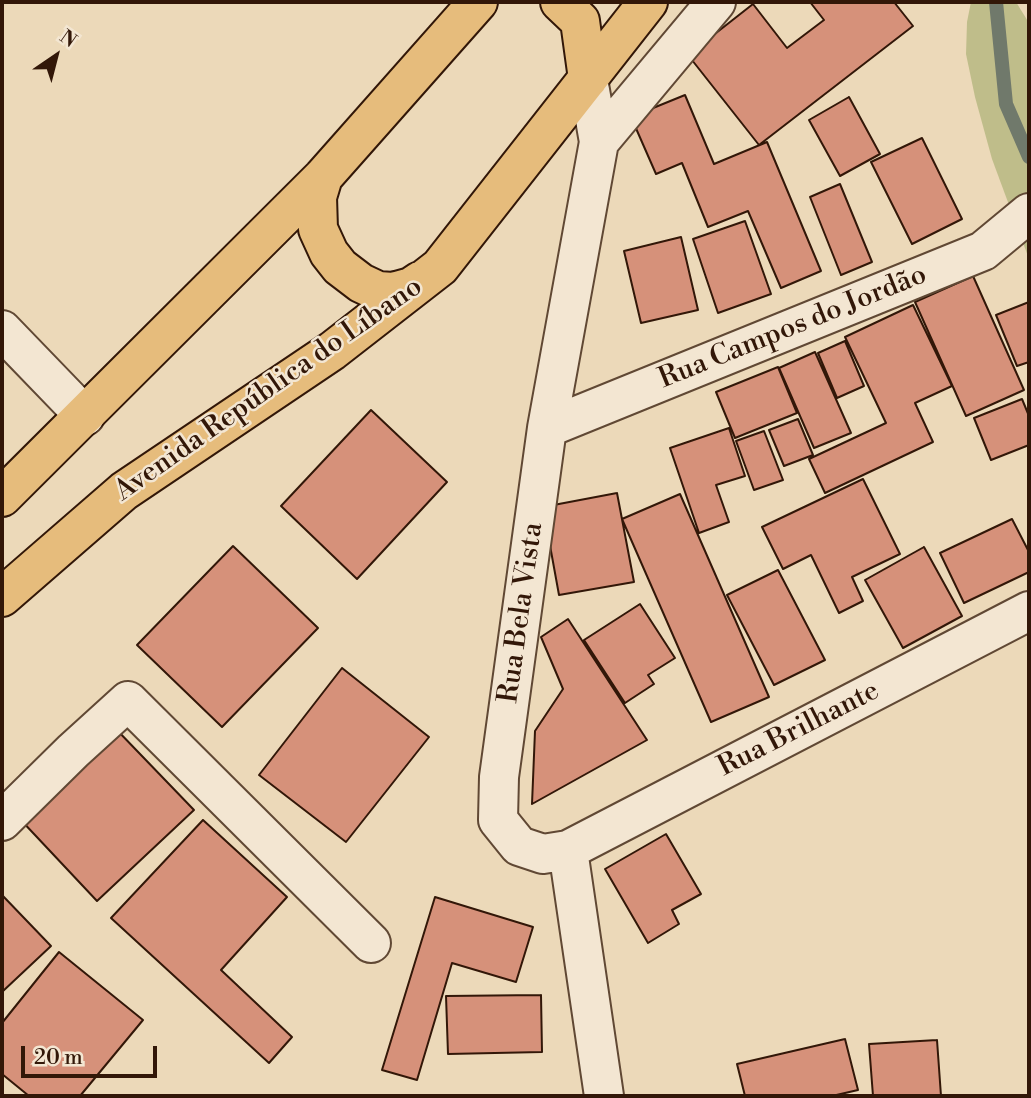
<!DOCTYPE html>
<html>
<head>
<meta charset="utf-8">
<style>
  body { margin:0 }
  #map { position:relative; width:1031px; height:1098px; overflow:hidden; background:#ecd9b9; font-family:"Libre Bodoni",serif }
  canvas { display:block }
  .frame { position:absolute; inset:0; border:4px solid #321708; pointer-events:none }
  .north { position:absolute; left:21px; top:21px; width:70px; height:70px; -webkit-text-stroke:5px #f3e6d2; paint-order:stroke; rotate:35deg; font-size:19px; font-weight:700; line-height:28px; text-align:center; color:#321708 }
  .north::after { content:''; display:block; margin:auto; width:24px; height:32px; background:#321708; clip-path:polygon(50% 0,100% 100%,50% 72%,0 100%) }
  .scale { position:absolute; left:21px; top:1046px; width:136px; height:32px; box-sizing:border-box; border:4px solid #321708; border-top:0; padding-left:9px; font-size:21px; line-height:24px; white-space:nowrap; color:#321708; -webkit-text-stroke:5px #f3e6d2; paint-order:stroke }
</style>
</head>
<body>
<div id="map">
<canvas width="1031" height="1098"></canvas>
<div class="frame"></div>
<div class="north">N</div>
<div class="scale">20 m</div>
</div>
<script>
const ctx = document.querySelector('canvas').getContext('2d');
ctx.lineJoin = 'round';
function fill(path, color) {
  ctx.fillStyle = color;
  ctx.fill(path, 'evenodd');
}
function shape(rows) {
  const path = new Path2D();
  for (const r of rows) {
    path.moveTo(r[0], r[1]);
    for (let i = 2; i < r.length; i += 2) path.lineTo(r[i], r[i + 1]);
  }
  return path;
}
function strokePath(path, color, width, dash) {
  ctx.strokeStyle = color;
  ctx.lineWidth = width;
  ctx.lineCap = dash ? 'butt' : 'round';
  ctx.setLineDash(dash || []);
  ctx.stroke(path);
}
function write(font, color, halo, rows, align = 'center') {
  ctx.font = font + ' "Libre Bodoni",serif';
  ctx.lineWidth = 5;
  ctx.setLineDash([]);
  ctx.textBaseline = 'middle';
  ctx.strokeStyle = halo;
  ctx.fillStyle = color;
  for (const [text, x, y, turn = 0] of rows) {
    ctx.save();
    ctx.translate(x, y);
    ctx.rotate((+turn || 0) * Math.PI / 180);
    ctx.textAlign = isNaN(turn) ? turn : align;
    if (halo) ctx.strokeText(text, 0, 0);
    ctx.fillText(text, 0, 0);
    ctx.restore();
  }
}
fill(shape([
  [971,2,1016,2,1029,23,1029,259,992,159,975,97,966,54,967,22]
]), '#bfbd8a');
strokePath(shape([
  [996,2,1006,104,1029,157]
]), '#70796b', 14);
const building = shape([
  [810,2,894,2,913,26,759,145,688,55,753,4,787,48,824,20,810,2],
  [685,95,714,164,767,142,821,271,781,288,748,211,708,227,682,163,656,174,631,117,685,95],
  [849,97,880,154,840,176,809,120,849,97],
  [922,138,962,219,912,244,871,162,922,138],
  [840,184,872,262,841,275,810,197,840,184],
  [745,221,771,294,718,313,693,239,745,221],
  [681,237,698,310,641,323,624,251,681,237],
  [973,276,1024,390,966,416,915,302,973,276],
  [1029,302,1029,362,1017,366,996,315,1029,302],
  [913,305,952,386,915,403,933,442,825,493,809,459,886,423,845,337,913,305],
  [845,341,864,386,837,398,818,353,845,341],
  [815,352,851,433,814,448,779,368,815,352],
  [778,367,797,413,735,438,716,392,778,367],
  [1022,399,1029,416,1029,445,991,460,974,418,1022,399],
  [371,410,447,482,357,579,281,506,371,410],
  [798,419,813,455,784,466,769,430,798,419],
  [729,428,745,476,716,485,729,522,699,533,670,448,729,428],
  [764,431,783,480,754,490,736,441,764,431],
  [863,479,900,554,852,577,863,601,839,613,811,555,783,569,762,527,863,479],
  [617,493,634,582,559,595,543,507,617,493],
  [680,494,769,697,711,722,622,519,680,494],
  [1012,519,1029,552,1029,572,964,603,940,553,1012,519],
  [233,546,318,628,222,727,137,645,233,546],
  [924,547,962,616,903,648,865,580,924,547],
  [778,570,825,660,774,685,727,595,778,570],
  [640,604,675,658,648,675,654,684,625,703,584,640,640,604],
  [568,619,647,740,532,804,535,731,563,689,541,637,568,619],
  [342,668,429,737,346,842,259,775,342,668],
  [115,728,194,810,97,901,19,818,115,728],
  [203,820,287,897,221,970,292,1037,269,1063,111,918,203,820],
  [666,834,701,894,672,910,679,924,648,943,605,869,666,834],
  [2,895,51,946,2,992,2,895],
  [435,897,533,927,516,982,452,963,417,1080,382,1070,435,897],
  [59,952,143,1020,80,1096,29,1096,2,1074,2,1023,59,952],
  [541,995,542,1052,448,1054,446,996,541,995],
  [845,1039,858,1090,832,1096,745,1096,737,1064,845,1039],
  [937,1040,941,1096,873,1096,869,1044,937,1040]
]);
fill(building, '#d6917a');
strokePath(building, '#321708', 2);
const minor = shape([
  [588,79,599,142,547,428,499,777,498,820,519,846,543,854,568,850,1029,611],
  [599,142,716,2],
  [2,330,85,416],
  [547,428,983,251,1029,213],
  [2,821,73,751,128,701,371,943],
  [568,850,604,1096]
]);
const major = shape([
  [560,2,580,21,588,79],
  [323,177,317,197,318,229,329,253,340,267,361,283,378,291,393,292,411,287,420,281],
  [2,497,323,177,478,2],
  [2,597,124,491,332,351,440,267,648,2]
]);
strokePath(minor, '#604834', 42);
strokePath(major, '#321708', 42);
strokePath(minor, '#f3e6d2', 38);
strokePath(major, '#e6bc7c', 38);
write('28px', '#321708', '#f3e6d2', [
  ["Rua Campos do Jordão",793,328,-22],
  ["Avenida República do Líbano",269,390,-35],
  ["Rua Bela Vista",522,613,-82],
  ["Rua Brilhante",799,730,-27]
]);
</script>
</body>
</html>
